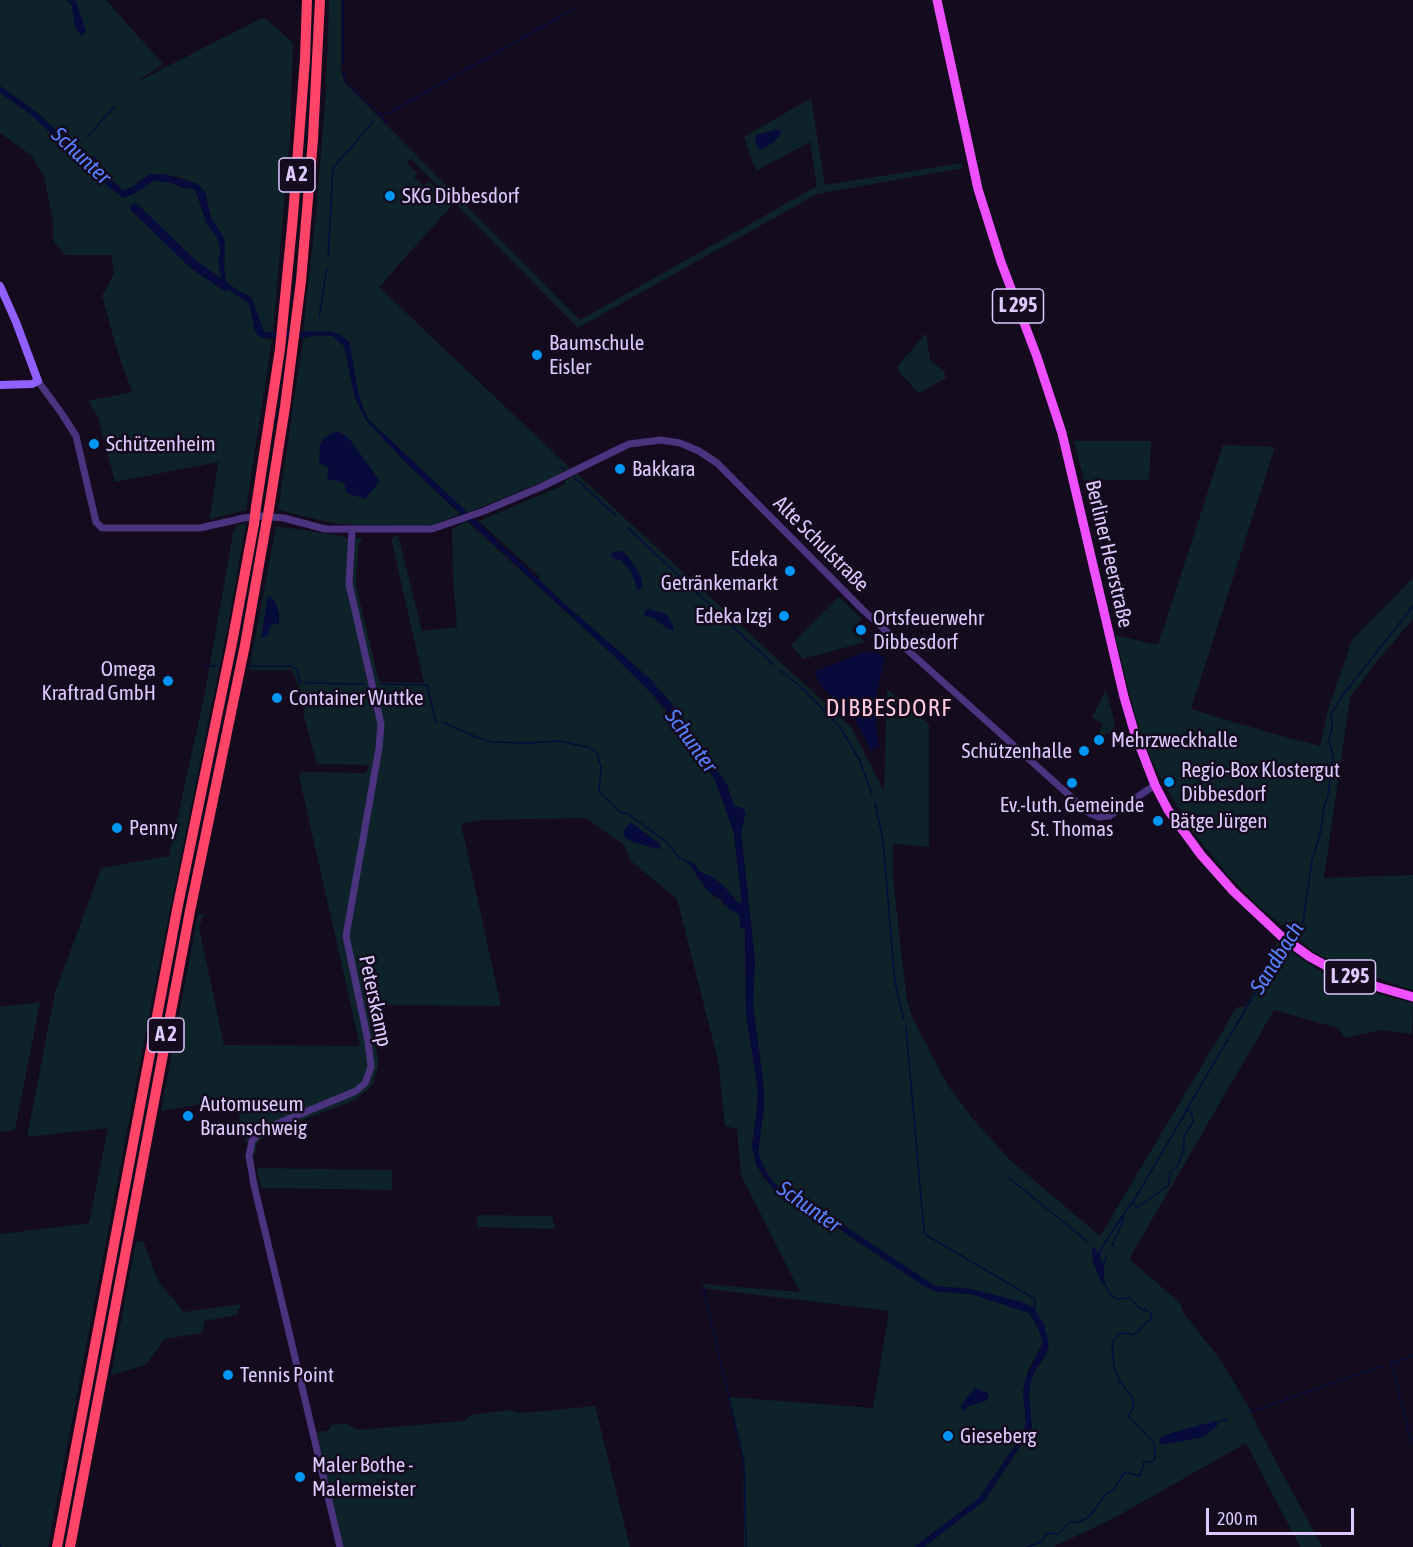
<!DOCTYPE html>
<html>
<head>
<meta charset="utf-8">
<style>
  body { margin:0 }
  #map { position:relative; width:1413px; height:1547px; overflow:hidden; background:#140b1f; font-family:"Asap Condensed",sans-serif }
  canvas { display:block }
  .scale { position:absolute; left:1206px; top:1508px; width:148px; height:27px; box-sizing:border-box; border:3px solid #dec9ff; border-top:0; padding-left:8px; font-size:18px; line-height:21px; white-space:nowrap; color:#dec9ff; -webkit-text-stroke:4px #140b1f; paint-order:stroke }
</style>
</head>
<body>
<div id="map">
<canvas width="1413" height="1547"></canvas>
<div class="scale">200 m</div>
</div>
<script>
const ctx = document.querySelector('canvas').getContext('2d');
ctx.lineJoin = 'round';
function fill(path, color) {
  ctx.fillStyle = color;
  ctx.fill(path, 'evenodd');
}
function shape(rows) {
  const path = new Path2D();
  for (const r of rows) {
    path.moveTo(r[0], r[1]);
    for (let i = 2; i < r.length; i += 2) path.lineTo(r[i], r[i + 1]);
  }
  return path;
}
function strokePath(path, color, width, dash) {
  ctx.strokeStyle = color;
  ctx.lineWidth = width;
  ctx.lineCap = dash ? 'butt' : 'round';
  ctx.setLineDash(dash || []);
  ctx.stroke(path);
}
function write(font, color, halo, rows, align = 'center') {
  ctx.font = font + ' "Asap Condensed",sans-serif';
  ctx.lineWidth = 5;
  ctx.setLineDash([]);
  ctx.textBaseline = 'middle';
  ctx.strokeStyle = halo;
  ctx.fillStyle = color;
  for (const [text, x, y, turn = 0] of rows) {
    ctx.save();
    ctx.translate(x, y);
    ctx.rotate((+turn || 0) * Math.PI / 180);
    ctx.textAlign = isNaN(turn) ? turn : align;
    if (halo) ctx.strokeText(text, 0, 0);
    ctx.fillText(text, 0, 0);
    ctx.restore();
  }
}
fill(shape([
  [0,0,106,0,163,64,133,84,264,17,293,43,290,138,273,332,264,333,251,298,231,286,226,281,224,267,225,244,223,236,211,218,205,192,185,179,163,174,141,179,134,186,124,191,103,173,101,166,89,155,78,151,58,133,54,137,116,193,124,198,139,191,153,181,170,182,183,188,195,189,207,224,217,237,221,250,218,261,223,286,249,303,255,331,266,339,272,339,246,510,210,519,218,462,115,482,98,417,88,401,132,392,117,350,102,296,114,274,111,255,65,255,53,241,53,221,44,176,31,155,0,133],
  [329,0,341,0,341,71,345,83,580,320,817,186,810,142,756,171,744,137,811,98,825,185,962,163,963,168,817,194,578,328,411,159,407,163,417,173,414,177,424,186,429,181,452,205,379,287,570,468,554,477,467,513,368,419,364,411,358,392,349,342,339,334,303,332,316,213,326,91],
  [926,333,930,360,944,371,946,378,919,393,899,372,897,367],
  [317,335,334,336,344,346,355,398,366,420,408,465,460,514,433,525,413,527,336,524,278,510,303,338],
  [1074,441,1151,441,1149,480,1084,480],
  [1223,445,1275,447,1191,709,1267,732,1320,746,1328,710,1352,640,1413,578,1413,619,1373,666,1350,698,1324,878,1413,875,1413,990,1344,967,1314,952,1256,904,1227,874,1191,830,1156,770,1137,723,1115,635,1158,645],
  [577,474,851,727,884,791,887,689,929,724,929,847,893,844,893,875,901,952,907,999,912,1017,947,1084,973,1119,1010,1160,1100,1236,1237,1007,1245,1007,1268,965,1277,942,1330,978,1362,990,1413,1003,1412,1034,1381,1030,1345,1038,1338,1028,1274,1010,1129,1259,1180,1303,1183,1312,1220,1359,1249,1407,1256,1424,1322,1547,1300,1547,1246,1443,1114,1518,1053,1547,924,1547,984,1501,1032,1429,1029,1393,1031,1380,1036,1369,1047,1353,1033,1308,971,1289,935,1286,837,1221,774,1183,762,1165,758,1152,764,1108,763,1080,752,1004,755,961,741,832,743,822,734,806,727,785,669,701,649,678,566,605,538,579,541,578,479,521,566,484,565,481],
  [467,521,614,656,653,695,692,744,715,780,734,833,742,905,737,902,723,885,691,866,703,885,716,898,721,899,724,905,739,915,741,927,745,930,746,1015,758,1089,757,1109,752,1147,757,1166,764,1178,772,1187,836,1227,924,1286,935,1291,974,1295,1012,1306,1029,1313,1038,1328,1043,1343,1028,1370,1023,1392,1026,1422,1023,1434,979,1498,914,1547,744,1547,743,1460,728,1397,873,1408,889,1311,702,1288,703,1284,800,1292,741,1175,737,1129,725,1126,718,1060,677,899,631,861,624,845,586,818,480,820,461,824,501,1006,366,1005,378,1057,378,1067,373,1084,368,1090,353,1101,268,1133,257,1143,255,1156,243,1135,235,1098,161,1111,198,914,204,914,199,927,224,1045,360,1046,299,776,302,772,366,773,369,765,317,764,303,713,305,712,301,692,292,670,249,670,276,526,343,536,346,538,363,538,358,544,356,585,378,677,381,682,424,683,391,538,398,535,422,631,457,627,453,578,452,529],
  [246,523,228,624,155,984,48,1547,0,1547,0,1234,89,1223,108,1128,27,1137,55,993,101,868,169,856,204,697,233,534,237,525],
  [839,597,862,619,851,630,865,642,803,659,791,645,826,609,832,614,827,608],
  [1106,689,1115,724,1110,734,1107,733,1105,736,1099,733,1103,723,1092,718],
  [40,1002,15,1130,0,1132,0,1007],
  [257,1168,392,1170,392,1190,261,1188],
  [477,1215,552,1216,555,1229,477,1227],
  [143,1241,158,1281,184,1312,241,1304,237,1315,204,1321,203,1333,164,1339,146,1365,111,1375,136,1242],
  [595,1406,630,1547,343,1547,317,1432,328,1431,332,1425,346,1423,357,1430,464,1421,472,1415,509,1410,520,1413,534,1412]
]), '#0e2229');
fill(shape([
  [66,0,76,1,86,31,81,36,75,27,72,6],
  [0,86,38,113,78,151,96,158,103,173,124,191,134,186,149,174,163,174,198,184,205,192,211,218,223,236,225,244,224,267,226,281,231,286,252,298,264,332,327,331,339,334,349,342,358,392,364,411,368,419,566,605,649,678,669,700,696,738,727,785,734,806,741,807,746,812,741,832,755,961,753,1004,763,1080,764,1108,758,1152,767,1174,774,1183,837,1221,935,1286,971,1289,1022,1302,1033,1308,1044,1324,1049,1344,1047,1353,1036,1369,1031,1380,1029,1393,1032,1428,984,1501,924,1547,914,1547,979,1498,1023,1434,1026,1422,1023,1392,1025,1380,1043,1343,1038,1328,1029,1313,974,1295,935,1291,924,1286,836,1227,772,1187,757,1166,752,1147,757,1109,758,1089,746,1015,745,930,741,928,739,915,728,908,721,899,709,892,691,866,679,857,695,864,700,872,713,877,723,885,737,902,742,904,734,833,715,780,703,761,669,713,653,695,614,656,408,465,366,420,355,398,344,346,333,336,317,335,303,338,261,338,255,331,249,303,223,286,218,261,221,250,217,237,207,224,195,189,183,188,170,182,153,181,139,191,124,198,110,188,30,114,0,93],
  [777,129,781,131,780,136,771,144,761,150,757,148,755,139,756,135],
  [336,431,344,434,351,441,380,481,365,499,347,493,344,483,328,479,327,474,329,468,319,463,320,444,324,438],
  [621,551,626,554,637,569,642,580,642,587,639,591,637,589,632,574,626,566,621,560,614,559,611,556,612,552],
  [268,595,274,600,279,613,279,624,275,623,269,628,268,635,261,639],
  [647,609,666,614,674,627,673,630,669,630,654,618,645,616,643,615],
  [876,652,885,659,877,690,876,724,879,747,871,750,855,719,822,687,814,672,862,653],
  [631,822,660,844,661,848,657,849,630,841,624,836,624,830],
  [1094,1248,1098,1252,1102,1250,1100,1257,1102,1264,1104,1262,1104,1285,1101,1282,1093,1261,1092,1249],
  [975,1388,986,1392,989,1395,988,1400,969,1406,962,1412,961,1405],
  [1215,1421,1218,1422,1217,1426,1203,1437,1162,1445,1159,1441,1159,1438,1165,1435]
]), '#060b3c');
strokePath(shape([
  [343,64,343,0],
  [343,72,346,82,380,114,386,124],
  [378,115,389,113,574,9],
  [87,137,115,106],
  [328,258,333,168,373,122],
  [319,317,327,268],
  [561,467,564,470],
  [574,477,615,515],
  [628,528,774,665],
  [205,666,216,666],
  [248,666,292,666,297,670,300,683],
  [780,670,803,689,840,727,859,759,872,794],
  [306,683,364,684],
  [381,684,427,685,436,723],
  [442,722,476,737,492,742,529,743,560,741,591,748,597,753,601,767,599,792,620,812,628,814,664,840,680,858],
  [875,803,883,841,895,983,904,1019],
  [1290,936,1303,922,1312,860,1321,831,1324,806,1328,796,1333,756,1329,740,1332,728,1331,714,1340,699,1413,606],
  [906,1027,924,1231,926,1235,1035,1299,1034,1311],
  [1009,1178,1087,1241],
  [1133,1202,1187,1110],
  [1112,1246,1122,1224,1123,1215,1132,1203,1138,1207,1169,1185,1170,1172,1178,1166,1184,1148,1184,1137,1193,1121,1192,1114,1187,1109,1285,942],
  [1101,1249,1123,1215],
  [1104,1264,1106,1257],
  [703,1287,744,1462,746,1547],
  [1250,1412,1382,1366],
  [1218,1422,1228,1419],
  [1412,1444,1391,1363,1413,1356],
  [0,1546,1,1547],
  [1027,1547,1041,1542,1047,1533,1058,1534,1070,1522,1078,1522,1089,1517,1107,1493,1113,1490,1125,1472,1140,1476,1144,1462,1151,1462,1155,1459,1154,1443,1128,1416,1134,1407,1132,1397,1120,1382,1114,1368,1112,1343,1118,1334,1124,1333,1133,1335,1139,1331,1141,1327,1150,1320,1152,1314,1146,1310,1139,1308,1130,1298,1117,1299,1111,1296,1103,1280]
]), '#060b3c', 1.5);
strokePath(shape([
  [135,208,194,265,225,286]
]), '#060b3c', 9);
strokePath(shape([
  [38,381,62,414,76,436,96,522,102,528,200,528,244,518,261,516,284,518,325,529,432,529,484,511,541,487,629,444,661,440,680,443,699,451,717,463,864,611,1089,813,1099,817,1109,816,1155,785],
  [340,1547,254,1185,249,1156,252,1141,262,1130,356,1091,365,1083,371,1067,368,1041,346,936,379,748,381,724,349,584,352,530]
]), '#4c3380', 7);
strokePath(shape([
  [0,286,16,322,38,381,32,384,0,385]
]), '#9160ff', 8);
strokePath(shape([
  [937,0,978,189,1001,262,1037,357,1062,433,1124,697,1134,731,1155,785,1168,810,1201,855,1233,891,1281,936,1310,957,1334,970,1368,984,1413,997]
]), '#ef50ff', 9);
strokePath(shape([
  [256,507,280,349,293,216,305,59,307,0],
  [269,509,285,407,301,281,313,139,320,0],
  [57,1547,177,910,232,643,254,524],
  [70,1547,190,911,245,645,266,525]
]), '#ff4468', 10);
strokePath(shape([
  [254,524,256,507],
  [266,525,269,509]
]), '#ff4468', 10);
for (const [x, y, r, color] of [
  [390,196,6,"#0096f4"],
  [537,355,6,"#0096f4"],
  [94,444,6,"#0096f4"],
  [620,469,6,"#0096f4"],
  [790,571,6,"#0096f4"],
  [784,616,6,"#0096f4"],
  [861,630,6,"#0096f4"],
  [168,681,6,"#0096f4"],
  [277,698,6,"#0096f4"],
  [1099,740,6,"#0096f4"],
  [1084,751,6,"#0096f4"],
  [1169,782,6,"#0096f4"],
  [1072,783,6,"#0096f4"],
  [1158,821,6,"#0096f4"],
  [117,828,6,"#0096f4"],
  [188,1116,6,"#0096f4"],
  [228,1375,6,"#0096f4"],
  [948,1436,6,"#0096f4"],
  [300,1477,6,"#0096f4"]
]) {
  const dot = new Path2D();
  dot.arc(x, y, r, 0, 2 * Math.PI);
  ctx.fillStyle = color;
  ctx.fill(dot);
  strokePath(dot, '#140b1f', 2);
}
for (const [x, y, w] of [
  [297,175,36],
  [1018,306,51],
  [1350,977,51],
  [166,1035,36]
]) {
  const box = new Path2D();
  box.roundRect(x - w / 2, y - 17, w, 34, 4.5);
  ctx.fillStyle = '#140b1f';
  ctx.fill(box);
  strokePath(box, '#dec9ff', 1.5);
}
write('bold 20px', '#dec9ff', null, [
  ["A 2",297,175],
  ["L 295",1018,306],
  ["L 295",1350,977],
  ["A 2",166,1035]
]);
write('21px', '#dec9ff', '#140b1f', [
  ["SKG Dibbesdorf",402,196],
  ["Baumschule",549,343],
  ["Eisler",549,367],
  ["Schützenheim",106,444],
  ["Bakkara",632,469],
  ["Edeka",778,559,"right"],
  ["Getränkemarkt",778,583,"right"],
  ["Edeka Izgi",772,616,"right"],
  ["Ortsfeuerwehr",873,618],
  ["Dibbesdorf",873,642],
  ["Omega",156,669,"right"],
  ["Kraftrad GmbH",156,693,"right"],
  ["Container Wuttke",289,698],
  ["Mehrzweckhalle",1111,740],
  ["Schützenhalle",1072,751,"right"],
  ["Regio-Box Klostergut",1181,770],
  ["Dibbesdorf",1181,794],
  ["Ev.-luth. Gemeinde",1072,805,"center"],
  ["St. Thomas",1072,829,"center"],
  ["Bätge Jürgen",1170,821],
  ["Penny",129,828],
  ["Automuseum",200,1104],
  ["Braunschweig",200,1128],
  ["Tennis Point",240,1375],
  ["Gieseberg",960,1436],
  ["Maler Bothe -",312,1465],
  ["Malermeister",312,1489]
], 'left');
write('21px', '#dec9ff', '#140b1f', [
  ["Alte Schulstraße",821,544,45],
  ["Berliner Heerstraße",1109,554,77],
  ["Peterskamp",375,1001,78]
]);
write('italic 22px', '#5781ff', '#140b1f', [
  ["Schunter",81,156,43],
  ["Schunter",691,741,54],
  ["Sandbach",1277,958,-58],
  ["Schunter",809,1207,35]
]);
ctx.letterSpacing = '1.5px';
write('24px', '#ffcbdd', '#140b1f', [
  ["DIBBESDORF",889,708]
]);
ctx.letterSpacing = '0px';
</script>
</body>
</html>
